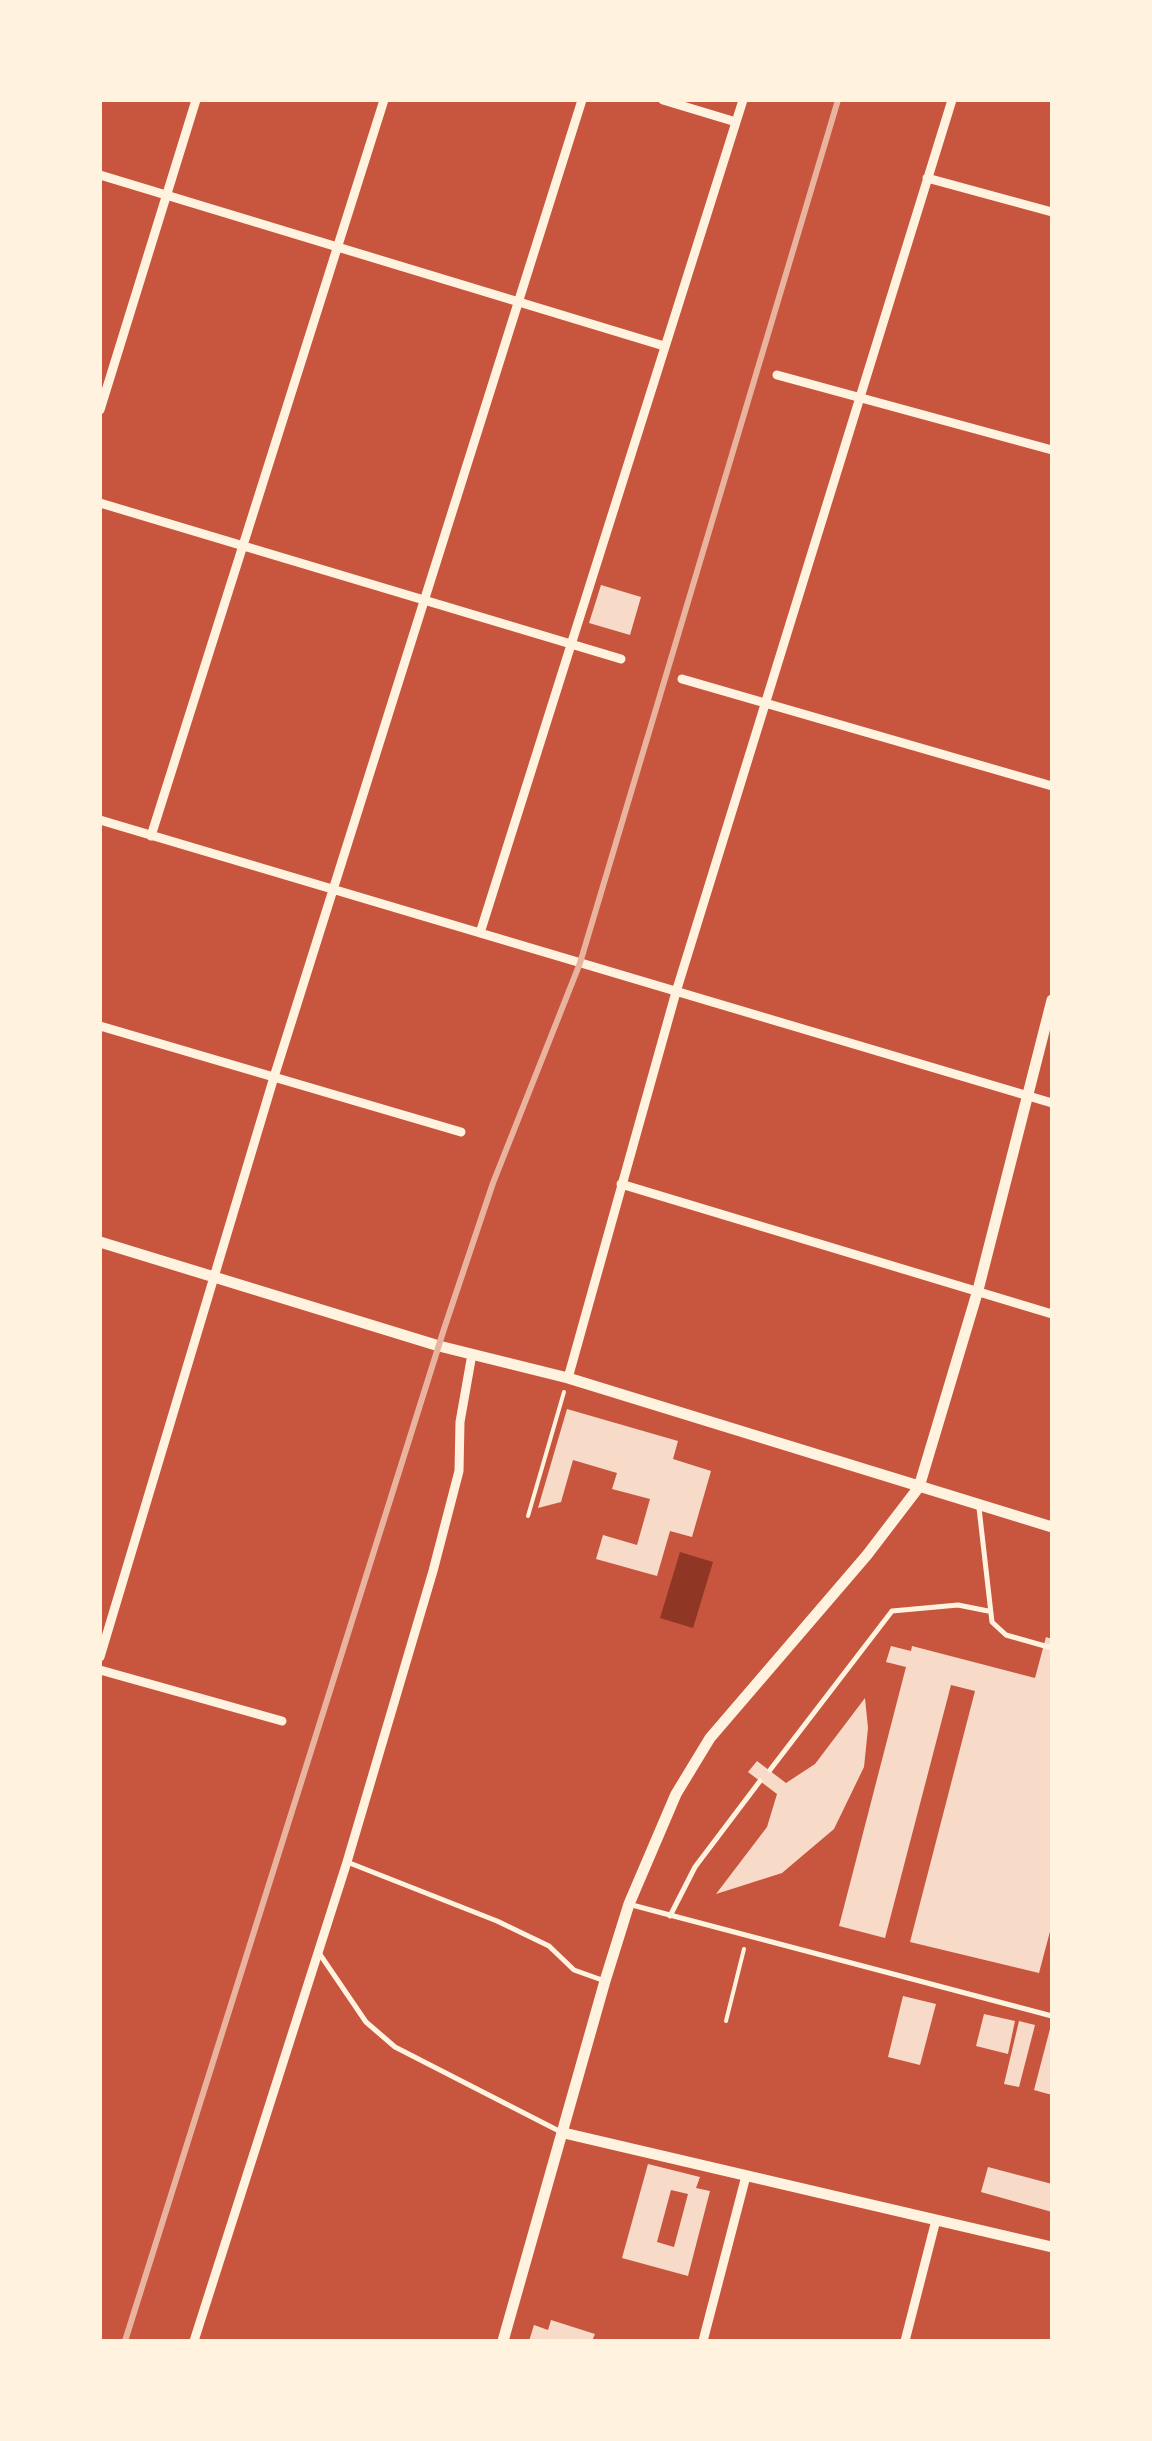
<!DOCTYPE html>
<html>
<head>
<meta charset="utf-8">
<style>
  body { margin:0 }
  #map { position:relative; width:1152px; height:2441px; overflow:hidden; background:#c8553d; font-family:"Alegreya Sans",sans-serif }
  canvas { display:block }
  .frame { position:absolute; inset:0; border:102px solid #fff3e0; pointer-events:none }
</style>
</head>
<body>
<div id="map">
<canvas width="1152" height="2441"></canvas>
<div class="frame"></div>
</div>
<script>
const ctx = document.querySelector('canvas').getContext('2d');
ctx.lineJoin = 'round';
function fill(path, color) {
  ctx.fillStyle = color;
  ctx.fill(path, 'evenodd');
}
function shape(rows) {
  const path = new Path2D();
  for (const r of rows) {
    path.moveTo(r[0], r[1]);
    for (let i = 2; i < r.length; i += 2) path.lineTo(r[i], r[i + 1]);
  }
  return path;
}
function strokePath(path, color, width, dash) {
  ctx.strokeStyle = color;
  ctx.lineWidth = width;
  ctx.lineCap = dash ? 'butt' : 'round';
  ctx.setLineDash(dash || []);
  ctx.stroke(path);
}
fill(shape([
  [680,1552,713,1562,693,1628,660,1618]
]), '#8f3625');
fill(shape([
  [601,585,641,597,630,635,589,623],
  [567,1409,678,1441,673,1459,711,1471,692,1537,670,1531,657,1576,596,1559,603,1535,637,1545,650,1499,612,1489,617,1473,573,1460,561,1502,538,1508],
  [1046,1637,1052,1639,1052,1924,1039,1973,910,1942,975,1691,951,1685,885,1938,839,1926,906,1667,886,1662,891,1646,911,1651,912,1646,1035,1678],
  [865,1698,868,1728,864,1767,834,1829,782,1873,716,1894,767,1827,777,1794,748,1772,757,1761,786,1783,815,1764],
  [903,1996,936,2004,920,2065,888,2057],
  [984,2014,1015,2021,1008,2054,976,2046],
  [1019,2021,1035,2025,1019,2087,1004,2084],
  [1051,2025,1052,2025,1052,2095,1034,2090],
  [648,2164,700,2177,696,2188,710,2191,688,2276,622,2258],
  [671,2190,688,2194,674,2247,657,2242],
  [988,2167,1052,2184,1052,2212,981,2192],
  [551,2320,595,2334,592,2341,529,2341,534,2325,548,2330]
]), '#f7dbc8');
strokePath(shape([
  [528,1516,564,1392],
  [726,2021,744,1949]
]), '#fff3e0', 4);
strokePath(shape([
  [979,1508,992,1622,1006,1635,1052,1648],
  [770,1770,892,1611,958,1605,988,1611],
  [347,1862,497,1921,549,1946,574,1970,602,1980],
  [632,1905,1052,2016],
  [670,1916,695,1867,760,1781],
  [319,1953,366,2022,395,2047,561,2132]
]), '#fff3e0', 5);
strokePath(shape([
  [663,100,736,122],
  [100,175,664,346],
  [927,178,1052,212],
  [777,375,1052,450],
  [100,410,196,100],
  [100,503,621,659],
  [682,679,1052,786],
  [100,820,1052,1103],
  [151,836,384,100],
  [480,933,743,100],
  [100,1026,461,1132],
  [621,1184,1052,1314],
  [568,1378,676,992,952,100],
  [100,1657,274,1077,582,100],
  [100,1670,282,1721],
  [194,2341,347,1862,433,1571,459,1471,460,1422,472,1354],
  [703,2341,746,2176],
  [905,2341,936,2220]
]), '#fff3e0', 9);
strokePath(shape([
  [100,1242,439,1346,568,1378,1052,1527],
  [564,2133,1052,2247],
  [503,2341,605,1981,629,1904,676,1794,710,1738,867,1555,919,1487,978,1290,1052,1000]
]), '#fff3e0', 11);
strokePath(shape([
  [125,2341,444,1329,493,1183,580,963,838,100]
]), '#e9b49f', 6);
</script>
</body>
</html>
